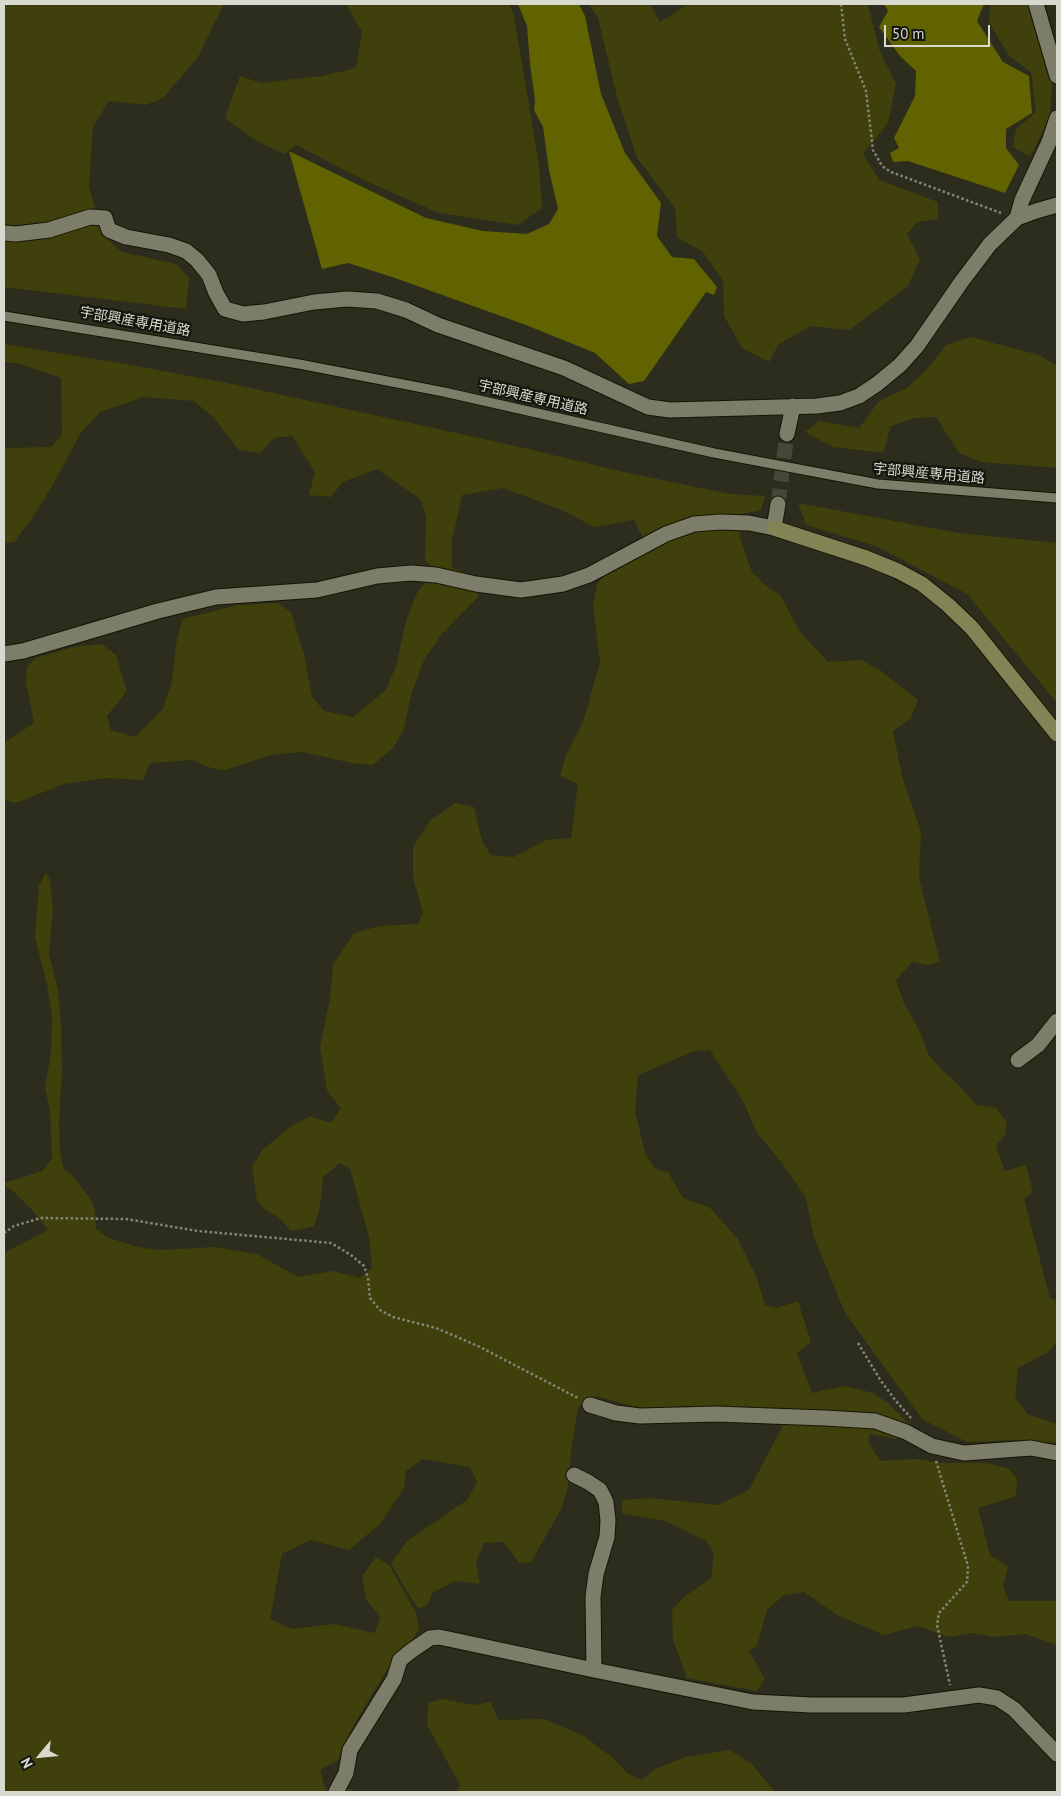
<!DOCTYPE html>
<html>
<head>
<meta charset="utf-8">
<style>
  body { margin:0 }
  #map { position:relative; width:1061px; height:1796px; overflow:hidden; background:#2c2d1c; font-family:"PT Sans",sans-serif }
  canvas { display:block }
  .frame { position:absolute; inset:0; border:5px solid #d9dacf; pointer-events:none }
  .north { position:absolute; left:15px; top:1731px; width:50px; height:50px; -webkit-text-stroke:4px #14150d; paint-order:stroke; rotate:242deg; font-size:14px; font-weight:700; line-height:20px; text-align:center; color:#d9dacf }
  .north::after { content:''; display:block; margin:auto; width:18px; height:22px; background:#d9dacf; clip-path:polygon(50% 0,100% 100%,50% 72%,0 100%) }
  .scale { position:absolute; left:884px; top:25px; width:106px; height:22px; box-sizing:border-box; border:2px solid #d9dacf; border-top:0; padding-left:6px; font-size:15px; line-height:18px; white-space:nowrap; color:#d9dacf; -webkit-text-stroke:4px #14150d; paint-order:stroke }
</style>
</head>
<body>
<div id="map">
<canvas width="1061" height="1796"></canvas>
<div class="frame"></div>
<div class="north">N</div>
<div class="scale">50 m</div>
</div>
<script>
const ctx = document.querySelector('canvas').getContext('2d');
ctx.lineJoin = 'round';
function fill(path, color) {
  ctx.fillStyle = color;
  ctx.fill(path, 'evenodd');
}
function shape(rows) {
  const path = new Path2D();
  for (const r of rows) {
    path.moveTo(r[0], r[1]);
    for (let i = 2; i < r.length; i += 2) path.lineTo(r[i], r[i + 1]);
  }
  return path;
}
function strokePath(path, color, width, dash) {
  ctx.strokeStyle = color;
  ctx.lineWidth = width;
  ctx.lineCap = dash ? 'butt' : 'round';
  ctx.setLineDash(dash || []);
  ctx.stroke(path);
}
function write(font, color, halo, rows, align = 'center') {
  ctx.font = font + ' "PT Sans","Noto Sans JP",sans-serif';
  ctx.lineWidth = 4.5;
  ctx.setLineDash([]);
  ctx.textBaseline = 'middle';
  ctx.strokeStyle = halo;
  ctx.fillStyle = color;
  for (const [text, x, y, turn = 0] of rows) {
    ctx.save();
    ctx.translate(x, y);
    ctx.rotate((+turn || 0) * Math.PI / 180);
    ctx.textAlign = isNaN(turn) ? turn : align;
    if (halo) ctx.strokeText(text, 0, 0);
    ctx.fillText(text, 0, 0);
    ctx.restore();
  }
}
fill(shape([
  [4,4,224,4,198,57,163,98,146,105,109,101,93,127,89,187,103,236,122,252,176,264,189,278,186,309,4,287],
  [346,4,508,4,513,12,522,63,539,165,542,208,518,225,439,213,368,182,296,145,284,154,257,141,225,118,240,76,261,83,322,76,356,68,362,32],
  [589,4,650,4,660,22,688,4,868,4,879,49,896,84,888,123,863,154,879,180,938,202,938,219,917,222,907,234,920,259,908,286,849,330,811,326,779,344,769,362,742,348,724,316,723,281,703,252,677,237,675,208,637,158,617,97,598,18],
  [990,4,1029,4,1052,78,1050,117,1030,157,1013,147,1016,129,1036,112,1031,72,1009,56,989,22],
  [971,337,1039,355,1057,366,1057,468,981,462,959,453,936,417,915,418,891,426,883,453,833,447,805,432,819,421,859,428,879,401,907,388,928,368,946,345],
  [4,344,126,364,237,385,520,447,619,471,730,494,765,496,761,510,738,515,740,538,752,572,767,587,781,596,800,632,828,662,861,660,880,670,918,700,911,718,893,731,903,780,921,831,919,878,940,962,927,965,912,962,896,980,903,1001,921,1034,928,1054,943,1071,957,1083,976,1105,996,1108,1007,1123,1005,1135,996,1146,1005,1171,1026,1165,1033,1192,1024,1199,1050,1298,1057,1301,1057,1342,1047,1353,1018,1368,1015,1396,1027,1414,1057,1424,1057,1443,1015,1440,967,1442,922,1419,845,1313,814,1237,806,1198,782,1163,757,1133,744,1103,710,1050,694,1051,638,1075,635,1111,645,1153,655,1169,668,1172,683,1198,710,1208,738,1239,757,1278,765,1305,777,1308,798,1301,811,1342,797,1353,812,1393,845,1386,873,1393,888,1403,911,1426,896,1439,870,1434,868,1441,880,1461,916,1459,941,1463,984,1463,1008,1468,1017,1478,1016,1496,978,1508,990,1555,1008,1567,1003,1587,1009,1601,1057,1601,1057,1645,1025,1634,993,1637,972,1633,948,1637,918,1626,884,1635,837,1615,804,1592,784,1595,767,1610,757,1646,749,1651,765,1679,757,1691,687,1678,673,1640,672,1610,684,1597,711,1578,714,1554,706,1541,666,1521,622,1514,622,1500,650,1498,718,1505,749,1490,782,1427,773,1410,689,1406,642,1409,596,1396,578,1407,571,1452,568,1487,562,1508,531,1562,519,1563,504,1542,484,1543,476,1562,480,1584,455,1581,432,1593,428,1604,418,1609,391,1564,407,1541,467,1500,477,1482,470,1467,423,1459,406,1471,404,1488,381,1523,349,1550,310,1540,282,1554,270,1619,292,1629,334,1624,375,1633,380,1616,366,1600,362,1576,376,1557,389,1565,416,1613,419,1628,413,1639,396,1654,355,1723,343,1746,338,1760,320,1770,326,1791,350,1789,355,1792,4,1792,4,1253,48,1230,33,1211,14,1192,4,1185,4,1183,42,1171,52,1158,50,1111,45,1087,51,1053,52,1016,47,984,35,938,39,885,46,873,50,880,53,909,49,954,58,990,61,1027,62,1072,59,1121,60,1152,64,1170,71,1174,91,1199,95,1210,96,1229,109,1238,138,1247,159,1250,215,1247,257,1254,298,1277,332,1271,360,1278,372,1268,369,1237,350,1169,340,1163,323,1177,320,1207,314,1226,291,1231,278,1217,264,1209,257,1200,252,1167,262,1150,292,1126,310,1116,330,1123,341,1109,327,1090,320,1047,330,999,333,965,354,933,380,926,418,924,423,912,413,878,413,847,430,821,455,803,474,807,482,841,491,855,514,857,546,840,571,838,578,784,560,776,565,758,583,722,600,662,593,606,597,584,612,568,649,550,634,520,594,527,562,510,503,488,462,495,452,540,452,568,481,578,478,597,442,634,424,660,411,695,404,729,393,748,373,765,352,763,302,752,271,755,225,770,211,768,192,760,150,763,143,780,107,778,64,784,16,803,4,800,4,743,34,723,26,683,27,667,36,658,74,647,102,644,116,655,127,691,107,716,111,730,135,737,163,709,172,680,176,645,182,619,238,605,278,603,291,612,304,654,312,697,324,711,353,717,386,690,396,666,406,621,417,593,424,584,433,568,425,560,426,516,420,499,377,469,343,482,331,497,309,495,315,472,292,436,274,438,260,453,239,450,213,417,194,401,143,397,100,412,80,434,54,483,33,517,14,542,4,543,4,448,51,447,62,435,61,378,20,364,4,362],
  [798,503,959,533,1057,543,1057,703,967,594,876,546,806,525],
  [442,1699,475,1705,491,1702,498,1720,544,1719,584,1736,613,1758,627,1773,642,1780,655,1769,685,1757,729,1750,751,1763,775,1792,457,1792,460,1785,427,1725,428,1703]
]), '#3f400b');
fill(shape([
  [518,4,579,4,585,16,601,94,625,153,661,203,657,236,672,257,694,259,717,287,714,295,706,292,644,381,629,384,595,353,526,325,395,278,348,263,322,269,289,151,426,218,483,231,527,234,549,224,558,209,549,170,543,127,534,110,535,100,530,64,527,26],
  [884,4,984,4,977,21,1003,62,1029,76,1032,113,1006,129,1006,148,1019,165,1005,193,908,161,893,162,890,153,899,148,894,138,915,96,916,71,900,56,879,27,888,11]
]), '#616200');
strokePath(shape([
  [778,504,787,434]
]), '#464737', 15, [15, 8]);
const lane = shape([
  [4,316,299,364,444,392,714,453,878,484,1057,498]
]);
const street = shape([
  [1036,4,1057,76],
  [1017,218,1022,200,1049,142,1057,118],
  [4,233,16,234,49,230,90,217,105,218,109,230,126,237,169,245,186,251,197,260,209,275,216,293,225,309,243,314,264,312,314,302,347,299,377,301,406,310,438,325,564,368,648,407,670,410,817,406,840,403,859,396,877,384,900,365,917,346,962,281,990,244,1017,218,1036,211,1057,205],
  [787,434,793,406],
  [4,654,23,651,158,611,216,597,317,590,377,576,411,573,436,575,476,584,521,590,563,584,589,575,666,534,694,524,720,522,749,523,774,528,778,504],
  [1018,1060,1038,1045,1057,1021],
  [590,1405,616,1413,640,1416,716,1414,825,1418,875,1421,906,1432,932,1446,964,1453,1031,1448,1057,1453],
  [574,1475,588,1482,600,1490,606,1502,608,1520,607,1537,596,1574,593,1597,594,1670],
  [336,1792,346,1773,350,1750,394,1679,400,1660,411,1651,430,1638,439,1637,594,1670,753,1702,811,1705,904,1705,979,1695,997,1698,1014,1709,1057,1754]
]);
const secondary = shape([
  [774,528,866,558,898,571,922,584,948,605,972,628,1057,734]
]);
strokePath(lane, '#151505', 11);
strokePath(street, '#151505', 17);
strokePath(secondary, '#151505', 17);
strokePath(shape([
  [841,4,845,39,866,91,873,150,882,166,891,172,1001,213],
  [4,1233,14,1226,41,1218,126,1219,198,1231,331,1243,351,1255,364,1266,368,1278,370,1298,380,1310,393,1317,436,1328,478,1346,578,1398],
  [858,1343,881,1381,896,1401,911,1418],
  [936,1461,968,1566,967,1582,939,1613,937,1625,950,1685]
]), '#858678', 2.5, [2.5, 2.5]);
strokePath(lane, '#7c7e6a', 9);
strokePath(street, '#7c7e6a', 15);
strokePath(secondary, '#828456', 15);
write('14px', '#d9dacf', '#14150d', [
  ["宇部興産専用道路",135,322,10],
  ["宇部興産専用道路",533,398,13],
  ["宇部興産専用道路",929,474,5]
]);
</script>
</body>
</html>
